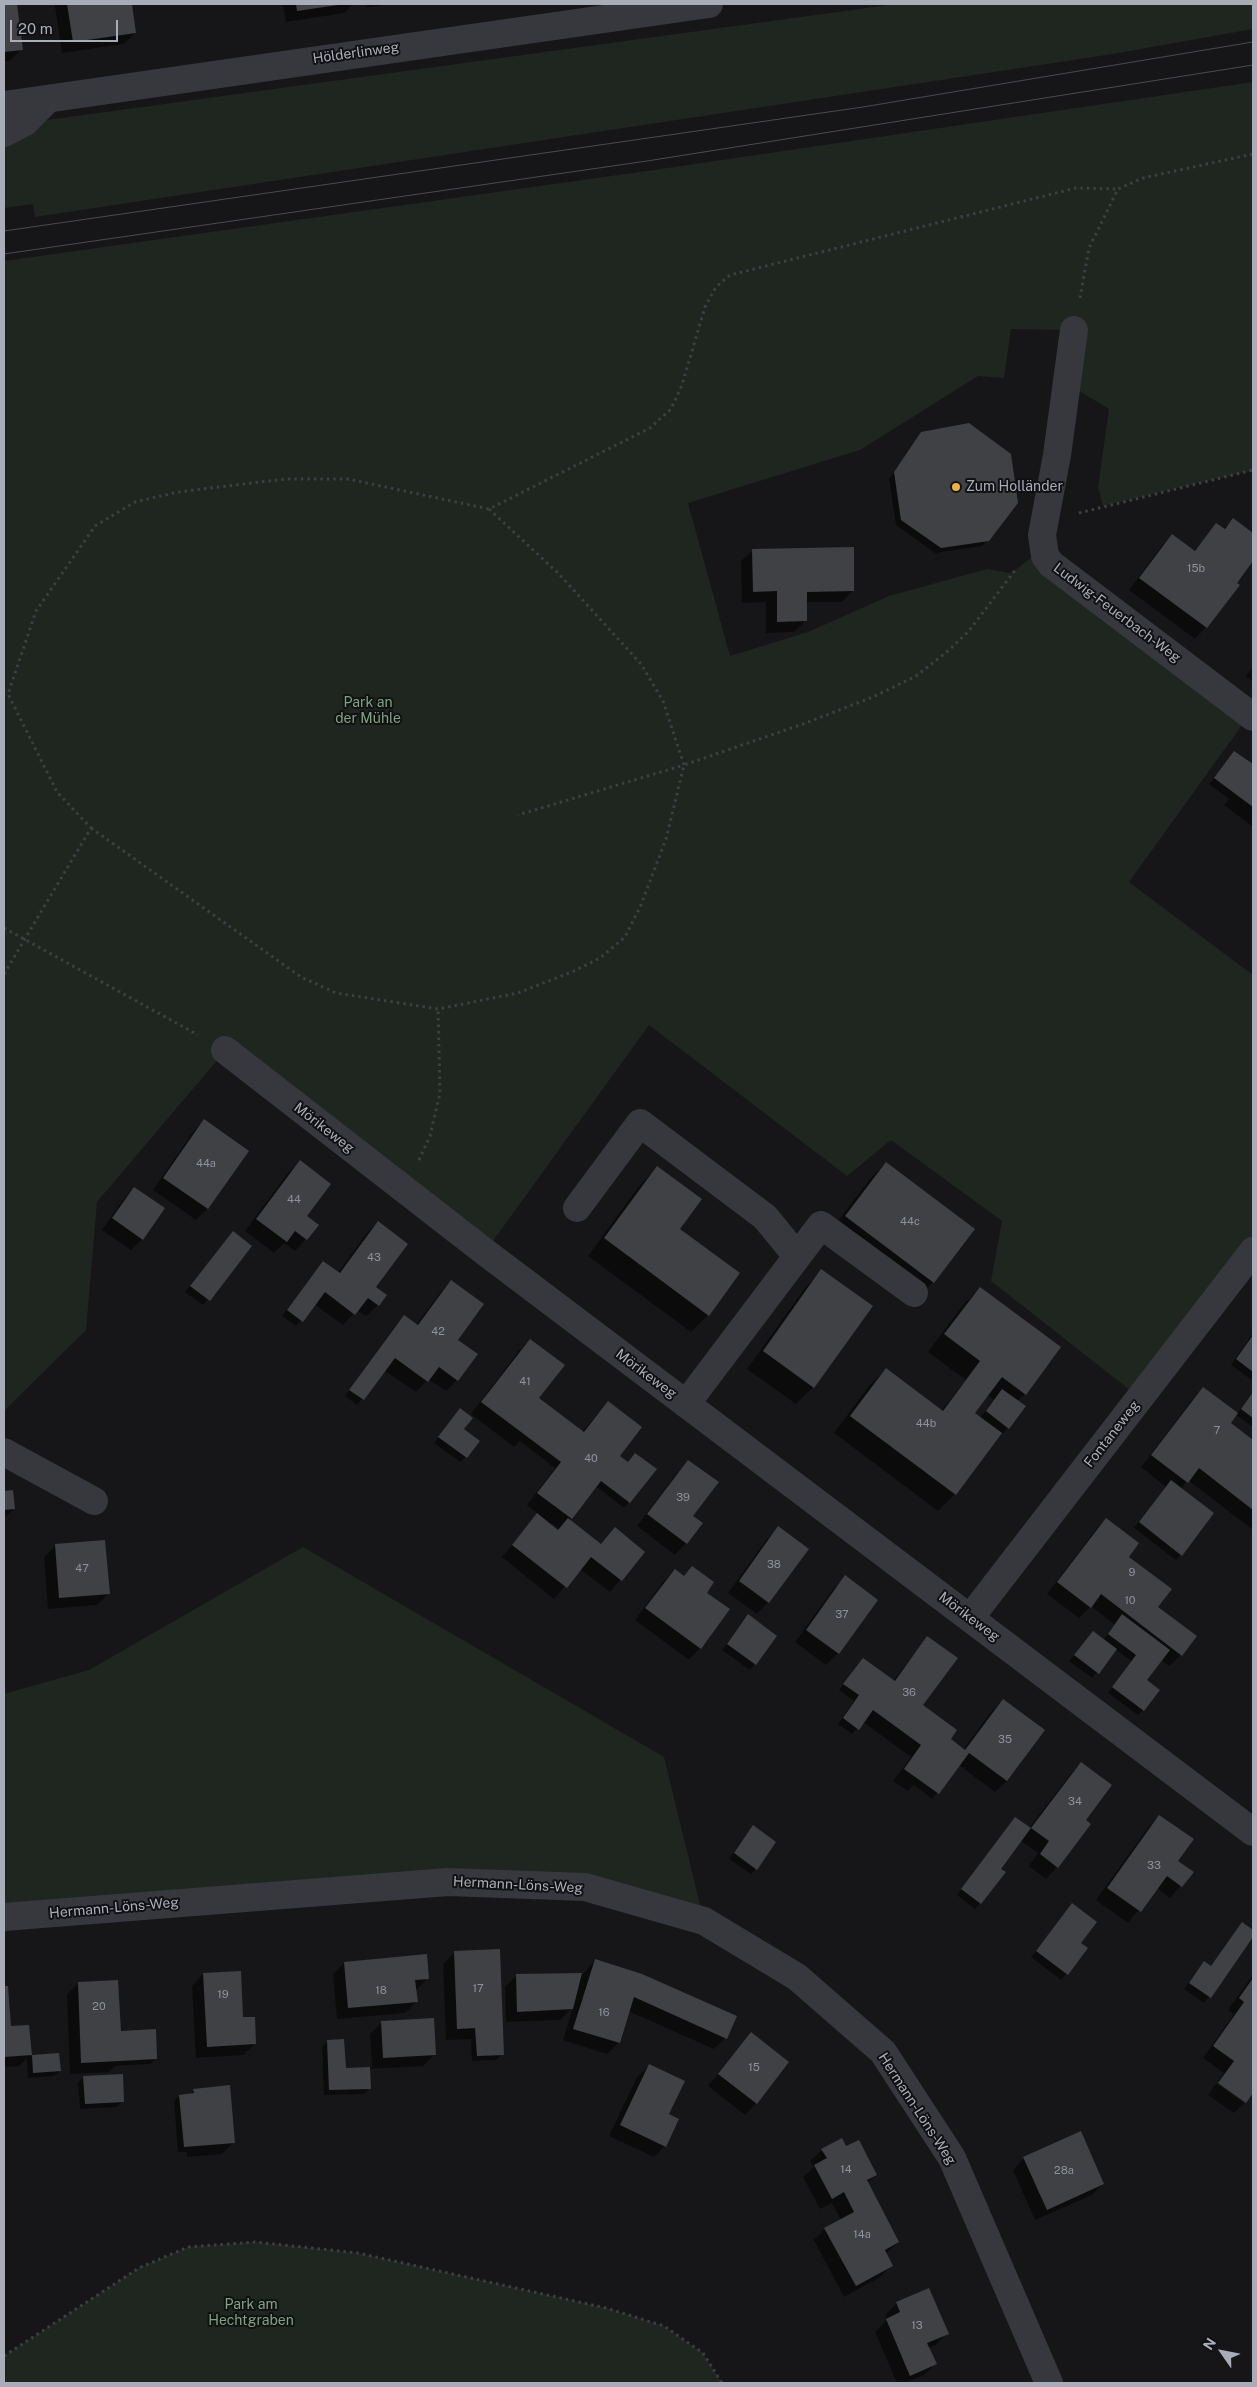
<!DOCTYPE html>
<html>
<head>
<meta charset="utf-8">
<style>
  body { margin:0 }
  #map { position:relative; width:1257px; height:2387px; overflow:hidden; background:#161618; font-family:"Public Sans",sans-serif }
  canvas { display:block }
  .frame { position:absolute; inset:0; border:5px solid #a8adb8; pointer-events:none }
  .north { position:absolute; left:1197px; top:2327px; width:50px; height:50px; -webkit-text-stroke:4px #111113; paint-order:stroke; rotate:303deg; font-size:14px; font-weight:700; line-height:20px; text-align:center; color:#a8adb8 }
  .north::after { content:''; display:block; margin:auto; width:18px; height:22px; background:#a8adb8; clip-path:polygon(50% 0,100% 100%,50% 72%,0 100%) }
  .scale { position:absolute; left:10px; top:20px; width:108px; height:22px; box-sizing:border-box; border:2px solid #a8adb8; border-top:0; padding-left:6px; font-size:15px; line-height:18px; white-space:nowrap; color:#a8adb8; -webkit-text-stroke:4px #111113; paint-order:stroke }
</style>
</head>
<body>
<div id="map">
<canvas width="1257" height="2387"></canvas>
<div class="frame"></div>
<div class="north">N</div>
<div class="scale">20 m</div>
</div>
<script>
const ctx = document.querySelector('canvas').getContext('2d');
ctx.lineJoin = 'round';
function fill(path, color) {
  ctx.fillStyle = color;
  ctx.fill(path, 'evenodd');
}
function shape(rows) {
  const path = new Path2D();
  for (const r of rows) {
    path.moveTo(r[0], r[1]);
    for (let i = 2; i < r.length; i += 2) path.lineTo(r[i], r[i + 1]);
  }
  return path;
}
function strokePath(path, color, width, dash) {
  ctx.strokeStyle = color;
  ctx.lineWidth = width;
  ctx.lineCap = dash ? 'butt' : 'round';
  ctx.setLineDash(dash || []);
  ctx.stroke(path);
}
function write(font, color, halo, rows, align = 'center') {
  ctx.font = font + ' "Public Sans",sans-serif';
  ctx.lineWidth = 4;
  ctx.setLineDash([]);
  ctx.textBaseline = 'middle';
  ctx.strokeStyle = halo;
  ctx.fillStyle = color;
  for (const [text, x, y, turn = 0] of rows) {
    ctx.save();
    ctx.translate(x, y);
    ctx.rotate((+turn || 0) * Math.PI / 180);
    ctx.textAlign = isNaN(turn) ? turn : align;
    if (halo) ctx.strokeText(text, 0, 0);
    ctx.fillText(text, 0, 0);
    ctx.restore();
  }
}
fill(shape([
  [896,4,1253,4,1253,29,1113,54,35,217,33,204,4,208,4,143,47,120],
  [1253,82,1253,470,1103,506,1098,487,1109,409,1066,383,1074,330,1011,329,1004,378,978,376,860,450,688,503,730,656,808,632,889,596,987,569,1011,573,1043,549,1250,714,1129,882,1253,975,1253,1251,1140,1398,991,1281,1002,1221,891,1140,847,1176,649,1025,485,1252,225,1051,97,1202,86,1330,4,1411,4,261,647,171],
  [303,1547,664,1757,704,1921,585,1887,4,1917,4,1694,89,1670],
  [255,2242,358,2253,606,2308,664,2326,703,2353,722,2383,4,2383,4,2356,139,2268,188,2247]
]), '#1e261f');
fill(shape([
  [4,4,16,4,21,49,10,61,4,61],
  [57,4,131,4,135,33,124,44,62,53,55,6],
  [283,4,353,4,344,13,286,22],
  [367,4,393,4,367,7],
  [922,433,988,540,982,546,935,553,896,525,889,479],
  [1233,520,1253,535,1253,559,1235,583,1238,585,1206,627,1195,639,1129,590,1161,547,1172,535,1194,551,1217,524,1223,529],
  [753,550,853,590,842,602,806,602,806,620,794,632,766,633,766,602,742,603,741,561],
  [1253,667,1253,682,1246,676],
  [1235,752,1253,766,1253,827,1224,805,1229,799,1209,784],
  [205,1120,207,1209,196,1220,153,1190,193,1132],
  [300,1162,306,1239,295,1251,284,1243,274,1253,245,1231,288,1173],
  [886,1163,933,1282,916,1299,829,1233,869,1180],
  [657,1168,708,1315,691,1332,588,1256,640,1185],
  [134,1188,142,1239,131,1250,102,1230,123,1200],
  [378,1222,374,1287,378,1305,366,1316,357,1310,343,1325,314,1304,296,1326,282,1316,323,1262,338,1273,366,1234],
  [228,1238,250,1246,203,1305,185,1292],
  [822,1271,813,1387,796,1404,747,1369,805,1288],
  [451,1282,457,1380,446,1391,428,1379,416,1392,384,1370,357,1405,345,1396,398,1322,404,1316,416,1325,440,1293],
  [980,1288,1025,1394,1017,1401,1008,1428,1003,1433,1001,1432,955,1494,938,1511,834,1433,869,1386,886,1369,941,1411,966,1380,928,1352,963,1305],
  [987,1395,994,1400,980,1418,974,1413],
  [1253,1333,1253,1381,1231,1365],
  [530,1340,537,1398,582,1432,608,1402,614,1461,627,1463,635,1454,629,1502,624,1508,596,1486,569,1521,600,1545,615,1529,643,1552,610,1592,580,1569,554,1599,502,1557,538,1514,527,1505,555,1468,520,1441,514,1447,471,1414,518,1352],
  [551,1523,559,1529,557,1531,550,1525],
  [1203,1388,1237,1414,1253,1392,1253,1427,1235,1414,1229,1423,1253,1442,1253,1530,1188,1480,1180,1489,1181,1555,1176,1560,1134,1528,1166,1487,1141,1467,1192,1400],
  [460,1409,466,1457,460,1462,434,1443],
  [688,1461,692,1516,686,1543,675,1555,637,1526,677,1473],
  [4,1492,12,1492,14,1509,4,1518,4,1531],
  [1106,1519,1181,1655,1169,1666,1161,1660,1145,1681,1143,1710,1138,1715,1108,1693,1131,1661,1115,1649,1092,1678,1069,1661,1093,1632,1103,1640,1115,1625,1091,1606,1079,1618,1047,1594,1095,1531],
  [779,1528,768,1602,757,1614,728,1593,767,1539],
  [56,1545,108,1594,97,1605,48,1609,44,1557],
  [692,1567,705,1593,700,1648,689,1660,635,1620,663,1582,675,1570,683,1577],
  [845,1577,877,1600,838,1653,826,1665,795,1642,834,1588],
  [743,1621,776,1636,750,1670,722,1650],
  [927,1638,921,1705,946,1744,963,1750,991,1712,1003,1700,1007,1781,995,1792,959,1765,932,1799,914,1785,908,1791,893,1781,911,1757,863,1722,852,1734,838,1724,854,1701,839,1690,858,1665,893,1681],
  [1081,1763,1084,1820,1057,1867,1046,1879,1029,1866,1038,1853,1021,1841,999,1869,980,1903,975,1909,957,1895,1010,1824,1015,1818,1029,1828,1070,1775],
  [1159,1816,1177,1861,1192,1872,1170,1898,1157,1888,1128,1923,1096,1900,1148,1828],
  [753,1827,756,1869,751,1874,729,1859],
  [1072,1905,1080,1943,1086,1948,1061,1980,1031,1957],
  [1242,1924,1253,1932,1253,1935,1204,2003,1184,1989,1204,1963,1210,1967],
  [455,1952,502,2054,497,2060,472,2061,471,2039,446,2040,443,1964],
  [595,1960,725,2038,714,2049,628,2011,619,2042,607,2054,563,2040,573,2007,560,2020,506,2022,505,1987,517,1975,583,1974],
  [344,1963,428,1978,416,1990,416,2002,405,2013,337,2019,333,1974],
  [203,1974,242,2018,255,2044,243,2055,196,2058,192,1986],
  [1253,1975,1253,2091,1245,2102,1218,2081,1224,2073,1203,2058,1234,2014,1228,2010],
  [78,1983,119,2034,156,2059,150,2064,115,2066,109,2072,70,2074,67,1995],
  [7,1987,10,2027,28,2026,31,2056,58,2055,59,2071,54,2076,28,2078,27,2058,19,2066,4,2067,4,1988],
  [382,2022,434,2055,423,2066,369,2069,370,2088,364,2094,324,2095,322,2047,328,2041,344,2069,372,2068,370,2034],
  [751,2034,756,2103,745,2115,708,2086],
  [649,2066,667,2115,665,2146,654,2157,609,2136,637,2077],
  [84,2077,123,2101,117,2107,80,2109,78,2082],
  [1216,2083,1244,2103,1234,2113,1208,2095],
  [194,2090,234,2142,222,2154,187,2157,187,2152,178,2152,174,2101,180,2096,189,2095],
  [845,2148,876,2175,867,2183,898,2242,886,2254,892,2265,880,2277,844,2297,814,2240,825,2229,841,2220,832,2203,820,2209,803,2177,814,2167,810,2161,822,2150],
  [1024,2158,1103,2184,1092,2195,1035,2220,1013,2170],
  [928,2290,947,2333,936,2345,928,2348,935,2364,924,2375,905,2383,897,2383,875,2332,887,2320,885,2315,896,2304]
]), '#0007');
fill(shape([
  [4,4,17,4,23,50,4,52],
  [67,4,132,4,136,33,73,42],
  [296,4,338,4,338,5,297,11],
  [969,423,1011,454,1018,503,989,541,941,548,901,520,894,472,921,432],
  [1233,518,1253,533,1253,561,1237,583,1240,585,1207,628,1139,578,1172,534,1195,551,1216,523,1225,529],
  [854,547,854,591,807,592,807,621,777,622,777,591,753,592,752,549],
  [1234,751,1253,764,1253,807,1214,778],
  [204,1119,249,1151,208,1209,163,1178],
  [300,1160,331,1184,307,1216,319,1225,307,1240,295,1231,287,1242,256,1219],
  [886,1162,975,1229,934,1283,845,1216],
  [657,1166,702,1199,680,1229,740,1273,709,1316,604,1238],
  [134,1187,165,1208,143,1240,112,1218],
  [378,1221,408,1244,376,1287,387,1295,379,1306,368,1298,355,1315,325,1292,303,1322,287,1310,323,1261,340,1273],
  [233,1231,252,1246,210,1301,190,1286],
  [821,1269,873,1306,814,1388,763,1351],
  [451,1280,484,1304,458,1340,478,1354,458,1381,439,1367,428,1382,395,1358,364,1400,349,1390,404,1315,418,1325],
  [980,1287,1061,1347,1026,1395,1002,1377,975,1413,1002,1433,956,1495,850,1416,886,1368,943,1411,980,1361,944,1334],
  [1253,1335,1253,1372,1236,1359],
  [530,1339,565,1365,539,1398,584,1432,608,1401,642,1427,620,1456,628,1462,635,1453,657,1469,630,1503,601,1481,572,1519,537,1493,561,1462,481,1402],
  [1203,1387,1238,1413,1231,1423,1253,1440,1253,1510,1199,1468,1188,1483,1151,1455],
  [1002,1389,1026,1406,1009,1429,986,1411],
  [1253,1392,1253,1418,1241,1409],
  [460,1408,473,1418,464,1429,480,1441,467,1458,438,1437],
  [688,1460,719,1482,693,1516,703,1523,687,1544,647,1514],
  [1171,1480,1214,1513,1182,1556,1139,1522],
  [13,1490,15,1509,4,1510,4,1491],
  [537,1513,558,1530,568,1518,601,1544,615,1527,645,1552,622,1581,591,1557,567,1588,512,1545],
  [1106,1518,1139,1543,1129,1557,1172,1589,1158,1607,1197,1636,1182,1656,1101,1594,1091,1608,1057,1582],
  [778,1526,809,1549,769,1603,739,1581],
  [105,1540,110,1594,59,1598,55,1544],
  [692,1566,714,1582,707,1593,730,1609,701,1649,645,1608,675,1569,684,1576],
  [845,1575,878,1600,839,1654,806,1630],
  [748,1614,777,1636,756,1665,727,1644],
  [1122,1614,1170,1650,1147,1680,1160,1690,1144,1711,1112,1687,1136,1655,1108,1634],
  [1093,1631,1117,1649,1099,1674,1074,1655],
  [927,1636,958,1658,923,1705,957,1730,951,1739,965,1750,1003,1699,1045,1730,1007,1781,969,1753,939,1794,904,1769,921,1745,873,1710,859,1730,843,1718,859,1695,843,1684,863,1658,895,1681],
  [1081,1762,1112,1785,1086,1820,1091,1824,1058,1868,1040,1854,1049,1841,1031,1828],
  [1159,1815,1194,1839,1178,1861,1194,1872,1182,1887,1167,1876,1141,1912,1107,1888],
  [1015,1817,1031,1828,1001,1869,1006,1872,981,1904,961,1889],
  [753,1825,776,1842,757,1870,734,1853],
  [1072,1903,1097,1922,1081,1943,1088,1948,1068,1975,1036,1951],
  [1242,1922,1253,1930,1253,1937,1211,1998,1189,1983,1204,1961,1211,1966],
  [500,1949,504,2055,477,2056,475,2028,457,2029,454,1951],
  [427,1954,429,1979,415,1980,418,2002,348,2008,344,1962],
  [595,1959,642,1974,737,2016,727,2039,634,1997,620,2043,573,2029],
  [241,1971,243,2017,255,2017,256,2044,207,2047,203,1973],
  [582,1973,573,2009,517,2012,516,1974],
  [1253,1978,1253,2093,1246,2103,1218,2083,1234,2061,1213,2046,1244,2002,1239,1998],
  [118,1980,121,2031,156,2029,157,2059,81,2063,78,1982],
  [4,1986,8,1986,11,2026,29,2025,32,2055,59,2053,61,2071,33,2073,32,2055,4,2057],
  [434,2018,436,2055,383,2058,381,2021],
  [751,2032,789,2062,757,2104,718,2074],
  [344,2039,346,2068,370,2067,371,2089,329,2090,327,2040],
  [649,2064,685,2081,669,2114,679,2119,666,2147,620,2125],
  [123,2074,124,2102,85,2104,83,2076],
  [230,2085,235,2143,184,2147,179,2095,194,2093,193,2089],
  [1081,2131,1104,2184,1047,2210,1023,2157],
  [842,2138,846,2146,859,2140,877,2175,867,2180,899,2242,885,2250,893,2266,856,2286,824,2228,854,2212,844,2192,832,2199,814,2165,827,2158,821,2149],
  [929,2288,949,2334,927,2343,937,2364,910,2376,886,2319,900,2312,896,2302]
]), '#404145');
strokePath(shape([
  [1080,298,1089,248,1118,189,1143,178,1253,154],
  [489,509,559,574,641,664,663,701,684,765,518,815],
  [1079,513,1253,470],
  [91,828,301,977,336,993,438,1009,518,993,574,971,600,958,625,937,641,905,666,839,684,765,803,724,873,697,916,676,948,651,968,632,1016,569],
  [4,928,198,1035],
  [4,974,91,828,57,792,8,694,36,611,95,526,135,502,178,492,285,479,348,479,489,509,650,428,671,409,682,385,705,307,716,287,730,275,1076,188,1118,189],
  [419,1160,430,1136,440,1093,438,1009],
  [4,2356,139,2268,188,2247,255,2242,358,2253,606,2308,664,2326,703,2353,722,2383]
]), '#3d3f44', 3, [2.5, 4]);
strokePath(shape([
  [4,105,709,4],
  [4,133,25,122,48,99],
  [1074,330,1057,455,1042,535,1045,556,1051,564,1253,717],
  [225,1050,485,1252,1253,1832],
  [577,1208,640,1123,765,1217,797,1256],
  [686,1404,821,1225,914,1293],
  [4,1452,94,1501],
  [970,1618,1253,1251],
  [4,1917,448,1882,585,1887,704,1921,797,1977,883,2052,952,2158,1049,2383]
]), '#37383d', 28);
strokePath(shape([
  [4,231,863,107,1253,42],
  [4,254,647,161,1253,65]
]), '#4a4c52', 1);
for (const [x, y, r, color] of [
  [956,487,5,"#f2b134"]
]) {
  const dot = new Path2D();
  dot.arc(x, y, r, 0, 2 * Math.PI);
  ctx.fillStyle = color;
  ctx.fill(dot);
  strokePath(dot, '#111113', 2);
}
write('11px', '#8e929b', null, [
  ["15b",1196,569],
  ["44a",206,1164],
  ["44",294,1200],
  ["44c",910,1222],
  ["43",374,1258],
  ["42",438,1332],
  ["41",525,1382],
  ["44b",926,1424],
  ["7",1217,1431],
  ["40",591,1459],
  ["39",683,1498],
  ["38",774,1565],
  ["47",82,1569],
  ["9",1132,1573],
  ["10",1130,1601],
  ["37",842,1615],
  ["36",909,1693],
  ["35",1005,1740],
  ["34",1075,1802],
  ["33",1154,1866],
  ["17",478,1989],
  ["18",381,1991],
  ["19",223,1995],
  ["20",99,2007],
  ["16",604,2013],
  ["15",754,2068],
  ["14",846,2170],
  ["28a",1064,2171],
  ["14a",862,2235],
  ["13",917,2326]
]);
write('14px', '#a8adb8', '#111113', [
  ["Hölderlinweg",356,53,-8],
  ["Ludwig-Feuerbach-Weg",1117,613,37],
  ["Mörikeweg",324,1128,38],
  ["Mörikeweg",646,1374,37],
  ["Fontaneweg",1112,1434,-52],
  ["Mörikeweg",969,1617,37],
  ["Hermann-Löns-Weg",518,1885,3],
  ["Hermann-Löns-Weg",114,1908,-5],
  ["Hermann-Löns-Weg",917,2109,57]
]);
write('14px', '#a8adb8', '#111113', [
  ["Zum Holländer",966,487]
], 'left');
write('14px', '#7fa381', '#111113', [
  ["Park an",368,703],
  ["der Mühle",368,719],
  ["Park am",251,2305],
  ["Hechtgraben",251,2321]
]);
</script>
</body>
</html>
